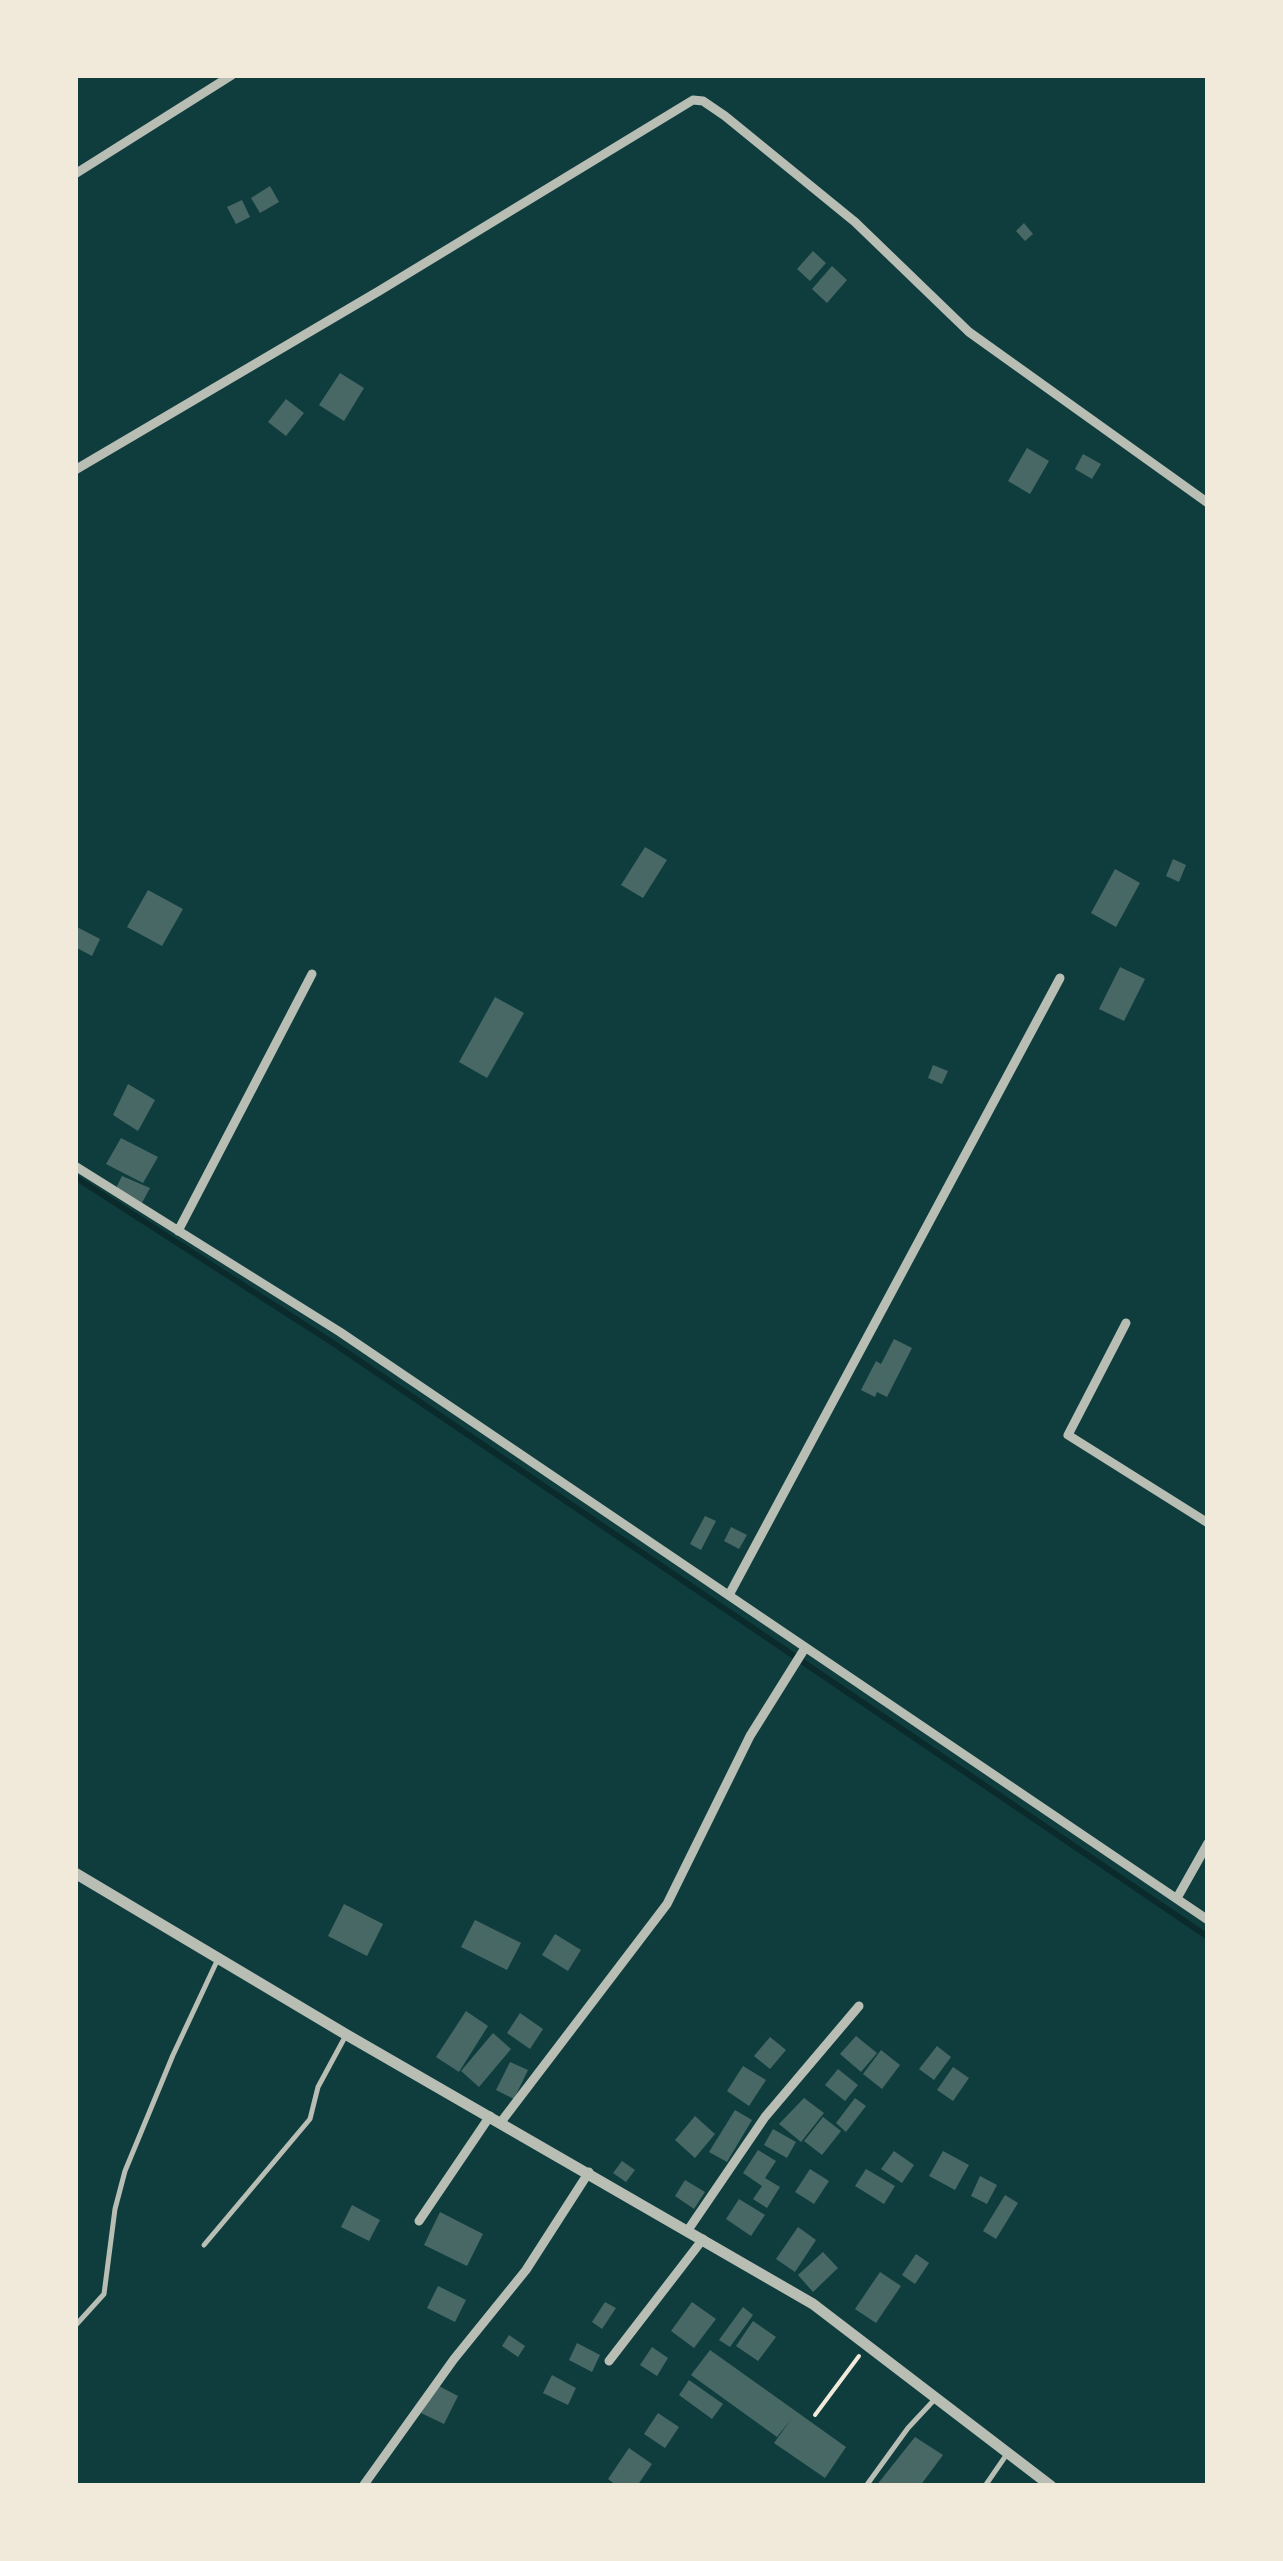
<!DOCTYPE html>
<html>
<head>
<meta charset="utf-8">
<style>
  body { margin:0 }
  #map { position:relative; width:1283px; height:2561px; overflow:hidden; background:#0f3d3e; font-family:"Work Sans",sans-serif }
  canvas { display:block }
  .frame { position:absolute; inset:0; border:78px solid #f1e9da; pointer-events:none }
</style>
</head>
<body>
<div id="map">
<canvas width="1283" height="2561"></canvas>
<div class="frame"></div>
</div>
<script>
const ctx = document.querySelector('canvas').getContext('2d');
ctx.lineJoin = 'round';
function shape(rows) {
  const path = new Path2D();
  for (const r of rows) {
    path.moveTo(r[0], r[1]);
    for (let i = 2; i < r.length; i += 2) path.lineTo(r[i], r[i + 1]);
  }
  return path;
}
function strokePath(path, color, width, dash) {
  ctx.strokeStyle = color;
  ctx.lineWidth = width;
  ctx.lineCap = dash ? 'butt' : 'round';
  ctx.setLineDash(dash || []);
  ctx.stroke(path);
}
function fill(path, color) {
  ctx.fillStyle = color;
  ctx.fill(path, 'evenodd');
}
strokePath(shape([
  [75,1177,336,1345,1208,1937]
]), '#0a2a2b', 6);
fill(shape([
  [270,186,279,202,260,213,251,198],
  [242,200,250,217,236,224,227,207],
  [1024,223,1033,234,1025,241,1016,231],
  [813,251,826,263,810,281,797,269],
  [832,266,847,280,827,303,812,289],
  [340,373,364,388,344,421,319,405],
  [286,399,304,413,286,436,268,422],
  [1027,448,1049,461,1030,494,1008,481],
  [1083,454,1101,464,1092,479,1075,469],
  [645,847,667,860,643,898,621,885],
  [1173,859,1186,865,1179,882,1166,876],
  [1115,869,1140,883,1116,927,1091,913],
  [148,890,183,909,162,946,127,927],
  [75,926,100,939,92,956,75,947],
  [1120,967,1145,979,1124,1021,1099,1009],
  [495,997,524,1013,487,1078,459,1062],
  [933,1065,948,1071,942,1084,928,1078],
  [128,1084,155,1100,138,1131,113,1115],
  [121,1138,158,1157,143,1183,106,1164],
  [122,1176,150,1188,142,1203,116,1188],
  [894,1339,912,1348,887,1397,877,1392,875,1397,861,1390,876,1361,881,1364],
  [705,1516,716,1521,701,1550,690,1544],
  [731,1527,747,1535,739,1549,724,1541],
  [344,1904,383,1924,367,1956,328,1936],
  [475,1920,521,1943,507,1970,461,1947],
  [555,1934,581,1950,568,1971,542,1955],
  [466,2011,488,2026,459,2072,436,2057],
  [520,2013,543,2029,530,2049,507,2033],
  [493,2033,511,2049,479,2087,461,2071],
  [856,2036,877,2053,861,2072,840,2054],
  [770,2037,786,2050,770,2069,754,2056],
  [937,2046,951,2057,934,2080,919,2069],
  [881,2050,900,2065,882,2089,863,2074],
  [510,2062,528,2070,514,2099,496,2090],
  [743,2066,766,2080,749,2106,727,2091],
  [953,2067,969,2078,953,2101,937,2090],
  [838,2069,858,2085,845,2101,825,2085],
  [804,2098,824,2113,801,2142,779,2124],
  [855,2098,866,2106,846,2132,836,2123],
  [735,2110,752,2120,727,2162,709,2152],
  [695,2116,715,2134,695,2158,675,2140],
  [823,2117,841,2131,822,2155,804,2141],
  [773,2129,796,2142,787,2158,764,2145],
  [758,2150,776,2161,765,2178,780,2187,767,2208,753,2199,762,2186,743,2173],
  [894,2151,914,2165,902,2183,881,2169],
  [943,2151,969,2165,955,2190,929,2176],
  [622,2161,635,2170,626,2182,613,2173],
  [810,2169,829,2181,814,2204,795,2192],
  [866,2169,895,2186,884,2204,855,2186],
  [980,2176,997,2185,987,2204,971,2196],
  [685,2180,705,2192,694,2209,675,2196],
  [1005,2195,1018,2203,996,2239,983,2231],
  [739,2199,765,2215,751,2236,726,2219],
  [352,2205,380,2220,369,2241,341,2227],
  [440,2212,483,2234,467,2266,424,2245],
  [798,2227,816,2240,795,2272,776,2259],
  [823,2252,838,2268,813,2292,798,2275],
  [916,2254,929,2263,915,2284,902,2275],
  [880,2272,901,2286,876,2323,855,2309],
  [438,2286,466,2300,455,2322,427,2308],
  [605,2302,616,2308,602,2329,592,2322],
  [692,2302,716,2319,694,2348,671,2331],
  [743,2307,753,2315,730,2347,719,2340],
  [753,2321,776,2337,758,2361,736,2346],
  [509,2335,525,2346,518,2357,502,2346],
  [577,2343,600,2355,592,2372,569,2360],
  [652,2347,668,2358,657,2376,640,2365],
  [710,2350,846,2447,825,2478,774,2443,792,2418,777,2437,691,2375],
  [552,2375,576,2388,568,2405,543,2393],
  [689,2380,723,2404,712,2419,679,2395],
  [437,2385,458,2396,444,2424,421,2413],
  [658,2413,679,2427,665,2448,644,2434],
  [915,2437,943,2455,920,2486,876,2486],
  [629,2448,652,2464,637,2486,617,2486,608,2479]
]), '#486865');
strokePath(shape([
  [815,2415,859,2356]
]), '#f1e9da', 4);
strokePath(shape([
  [204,2245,310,2119,318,2087,345,2037],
  [75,2326,104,2294,115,2209,125,2171,173,2055,217,1961],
  [866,2486,908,2428,935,2399],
  [985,2486,1007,2454]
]), '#b8beb3', 5);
strokePath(shape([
  [75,174,232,75],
  [75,470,379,291,693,100,703,101,725,116,855,222,969,332,1208,503],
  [75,1166,340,1332,1208,1920],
  [178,1231,312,974],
  [1126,1323,1068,1435,1208,1523],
  [729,1595,1060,978],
  [1177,1898,1208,1843],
  [501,2122,667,1904,750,1736,805,1648],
  [419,2221,490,2116],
  [688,2230,765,2117,859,2006],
  [609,2361,703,2239],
  [363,2486,454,2359,526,2270,589,2172]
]), '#b8beb3', 9);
strokePath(shape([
  [75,1873,347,2035,813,2304,1051,2486]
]), '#b8beb3', 11);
</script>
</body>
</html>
